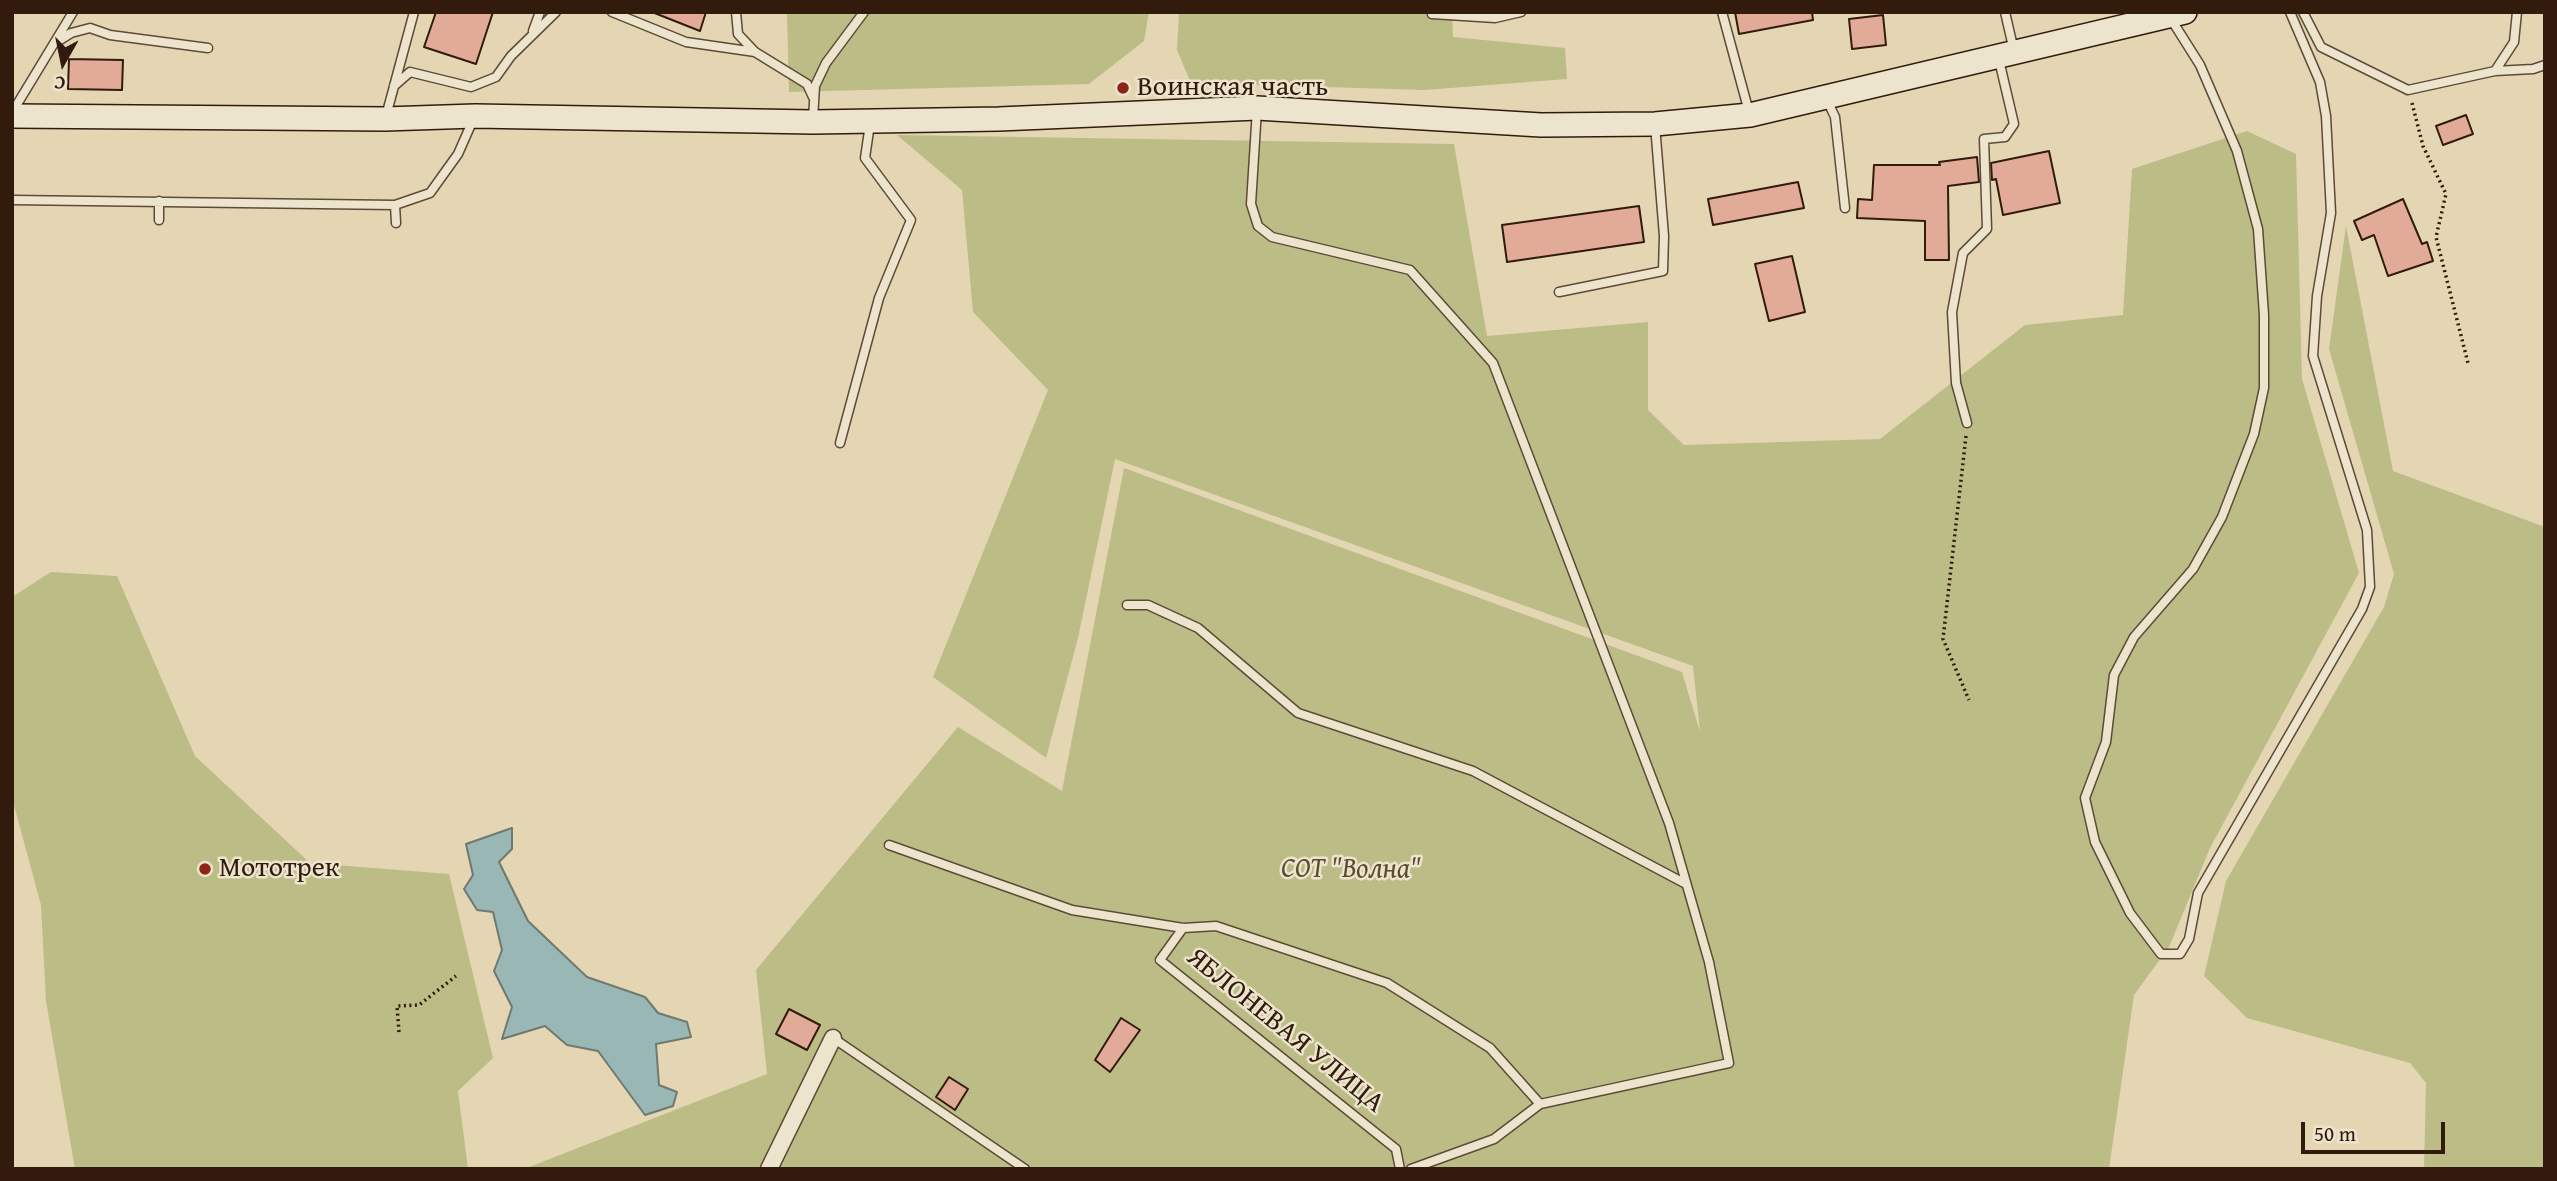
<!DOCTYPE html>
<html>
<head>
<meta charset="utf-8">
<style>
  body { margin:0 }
  #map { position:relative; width:2557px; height:1181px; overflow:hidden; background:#e4d6b2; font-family:"Gentium Book Plus",serif }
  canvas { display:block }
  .frame { position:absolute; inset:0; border:14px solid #321b0c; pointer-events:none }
  .north { position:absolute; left:28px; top:28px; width:70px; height:70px; -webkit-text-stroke:5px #ede4cd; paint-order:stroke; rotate:189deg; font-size:19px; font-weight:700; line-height:28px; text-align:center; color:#321b0c }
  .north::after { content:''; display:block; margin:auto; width:24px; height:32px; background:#321b0c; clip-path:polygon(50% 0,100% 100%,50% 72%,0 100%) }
  .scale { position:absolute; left:2301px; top:1122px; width:144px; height:32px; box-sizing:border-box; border:4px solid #321b0c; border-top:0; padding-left:9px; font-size:21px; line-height:24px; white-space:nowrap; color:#321b0c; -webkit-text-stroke:5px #ede4cd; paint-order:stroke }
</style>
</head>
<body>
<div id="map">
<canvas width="2557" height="1181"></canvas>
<div class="frame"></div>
<div class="north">С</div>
<div class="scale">50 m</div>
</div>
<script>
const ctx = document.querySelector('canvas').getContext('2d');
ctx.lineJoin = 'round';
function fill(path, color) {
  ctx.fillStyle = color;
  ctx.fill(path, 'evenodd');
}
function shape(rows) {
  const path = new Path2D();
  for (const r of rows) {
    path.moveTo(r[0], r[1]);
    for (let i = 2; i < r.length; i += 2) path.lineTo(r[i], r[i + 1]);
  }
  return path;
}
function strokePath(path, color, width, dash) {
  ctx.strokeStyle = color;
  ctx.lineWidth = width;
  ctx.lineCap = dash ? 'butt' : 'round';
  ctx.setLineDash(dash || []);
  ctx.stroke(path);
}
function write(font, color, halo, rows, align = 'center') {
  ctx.font = font + ' "Gentium Book Plus",serif';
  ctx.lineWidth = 5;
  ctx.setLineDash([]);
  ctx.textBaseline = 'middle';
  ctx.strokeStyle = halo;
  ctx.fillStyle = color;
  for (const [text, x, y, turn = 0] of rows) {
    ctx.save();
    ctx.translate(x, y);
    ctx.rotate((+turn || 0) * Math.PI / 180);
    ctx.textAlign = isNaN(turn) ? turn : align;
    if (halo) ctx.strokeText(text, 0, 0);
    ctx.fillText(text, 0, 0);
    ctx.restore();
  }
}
fill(shape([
  [787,12,1149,12,1144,41,1089,84,789,92],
  [1179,12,1452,12,1453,37,1565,48,1567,79,1425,90,1191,83,1177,50],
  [2247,131,2296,154,2302,379,2359,573,2210,848,2169,947,2134,995,2109,1169,524,1169,767,1074,756,970,958,727,1062,791,1124,468,1682,672,1700,732,1693,666,1115,459,1078,638,1046,758,933,677,1048,390,973,312,962,190,897,135,1454,144,1487,336,1648,322,1648,410,1684,445,1880,439,2025,325,2123,315,2132,169],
  [2346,226,2393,471,2545,527,2545,1169,2424,1169,2426,1083,2410,1063,2247,1018,2204,976,2226,881,2384,607,2394,574,2329,349],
  [51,572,117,576,195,756,310,863,449,874,493,1058,458,1091,468,1169,75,1169,46,1001,41,905,12,798,12,597]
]), '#bcbc87');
const water = shape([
  [512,828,512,849,499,862,528,921,587,977,645,997,658,1013,687,1022,691,1037,656,1044,659,1085,677,1092,673,1106,645,1115,598,1051,567,1045,545,1026,502,1039,512,1007,494,971,502,950,493,912,477,910,464,889,473,875,466,844,512,828]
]);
fill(water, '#98b7b5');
strokePath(water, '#6f7971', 2);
const building = shape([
  [436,12,493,12,476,64,424,47,436,12],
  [652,12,706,12,700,31,652,12],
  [1735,12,1812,12,1813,20,1739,34,1735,12],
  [1883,15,1886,45,1852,49,1849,19,1883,15],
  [69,59,123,60,122,90,68,89,69,59],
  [2466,115,2473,134,2443,145,2436,126,2466,115],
  [2049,151,2060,203,2003,215,1996,179,1992,180,1991,163,2049,151],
  [1977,157,1979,182,1948,186,1949,260,1925,260,1925,221,1857,218,1858,199,1872,200,1874,165,1940,165,1939,162,1977,157],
  [1798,182,1804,208,1713,225,1708,199,1798,182],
  [2403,199,2422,244,2427,242,2433,261,2388,276,2374,235,2362,240,2354,221,2403,199],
  [1639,206,1644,242,1507,262,1502,225,1639,206],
  [1792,256,1805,312,1769,321,1755,264,1792,256],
  [789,1009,820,1025,807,1050,776,1034,789,1009],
  [1121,1018,1140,1030,1110,1072,1095,1060,1121,1018],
  [949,1077,968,1089,955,1110,936,1097,949,1077]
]);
fill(building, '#e1ab97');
strokePath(building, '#321b0c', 2);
const lane = shape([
  [612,12,686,42,755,52],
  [736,12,738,34,755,52,807,84,813,97],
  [1722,12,1749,112],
  [2005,12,2014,51],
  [2303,12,2321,47,2408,90,2495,71,2533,69,2545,65],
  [1432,14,1495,18,1521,12],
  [2171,19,2200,65,2237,151,2258,229,2264,315,2264,388,2254,434,2222,517,2193,569,2134,637,2114,675,2106,742,2085,798,2095,842,2130,913,2161,954,2180,954,2189,939,2198,893,2362,609,2370,587,2367,530,2313,356,2317,296,2331,213,2326,116,2320,82,2290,12],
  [533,31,540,12],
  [55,43,71,33,90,28,110,35,208,48],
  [2495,71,2514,42,2517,12],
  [394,86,410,72,471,87,496,77,511,56,556,12],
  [1826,98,1835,117,1845,208],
  [1257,109,1251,204,1258,226,1272,237,1410,270,1493,363,1669,823,1709,962,1729,1063,1540,1104,1494,1139,1411,1169],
  [13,111,73,12],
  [386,116,414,12],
  [813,119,815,86,826,63,864,12],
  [12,200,395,205,430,193,458,154,473,120],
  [159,201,159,220],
  [395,205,396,223],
  [1559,292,1663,271,1664,236,1655,125],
  [1967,423,1956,383,1952,312,1963,253,1987,229,1984,139,2005,137,2014,124,1999,60],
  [840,443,879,298,911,220,865,158,870,124],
  [1127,605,1148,605,1198,628,1298,713,1473,771,1686,884],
  [889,845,1072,910,1183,928,1216,926,1387,983,1490,1048,1540,1104],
  [1183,928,1160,960,1396,1149,1400,1169],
  [833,1038,1025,1169]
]);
const street = shape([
  [769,1169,833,1038]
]);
const secondary = shape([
  [12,116,385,119,475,116,813,122,999,119,1257,108,1541,125,1655,124,1750,115,2185,12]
]);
strokePath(lane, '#5e4a36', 11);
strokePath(street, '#5e4a36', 19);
strokePath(secondary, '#321b0c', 26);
strokePath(shape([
  [2412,103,2423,146,2446,194,2436,237,2468,363],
  [1966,436,1943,639,1969,700],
  [399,1032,397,1006,419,1005,456,976]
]), '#321b0c', 3.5, [2, 3.5]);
strokePath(lane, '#ede4cd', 8);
strokePath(street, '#ede4cd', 16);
strokePath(secondary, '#ede4cd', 23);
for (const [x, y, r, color] of [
  [1123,88,7,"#8f2418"],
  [205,869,7,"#8f2418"]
]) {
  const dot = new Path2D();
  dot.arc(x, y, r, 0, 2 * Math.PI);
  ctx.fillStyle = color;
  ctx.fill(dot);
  strokePath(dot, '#ede4cd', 2.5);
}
write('28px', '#321b0c', '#ede4cd', [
  ["Воинская часть",1137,88],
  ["Мототрек",219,869]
], 'left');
write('italic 28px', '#5b4b31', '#ede4cd', [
  ["СОТ \"Волна\"",1351,870]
]);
write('28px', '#321b0c', '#ede4cd', [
  ["ЯБЛОНЕВАЯ УЛИЦА",1285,1031,39]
]);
</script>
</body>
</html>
